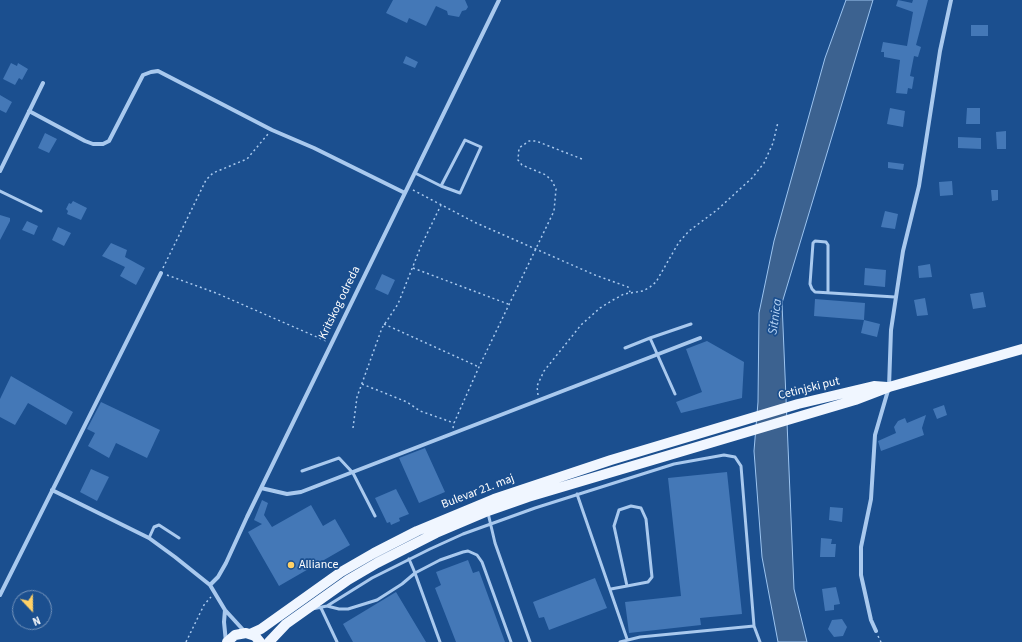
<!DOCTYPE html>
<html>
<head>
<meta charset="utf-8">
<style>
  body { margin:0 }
  #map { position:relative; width:1022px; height:642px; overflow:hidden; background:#1b4f8f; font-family:"Source Sans 3",sans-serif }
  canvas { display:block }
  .north { position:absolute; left:12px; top:590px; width:40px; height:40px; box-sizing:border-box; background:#1b4f8f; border:1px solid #7695bc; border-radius:50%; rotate:158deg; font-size:11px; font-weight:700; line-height:16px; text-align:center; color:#fff }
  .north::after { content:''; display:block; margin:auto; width:14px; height:18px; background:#ffd166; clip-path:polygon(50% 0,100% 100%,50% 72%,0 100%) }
</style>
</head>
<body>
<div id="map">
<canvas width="1022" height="642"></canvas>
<div class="north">N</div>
</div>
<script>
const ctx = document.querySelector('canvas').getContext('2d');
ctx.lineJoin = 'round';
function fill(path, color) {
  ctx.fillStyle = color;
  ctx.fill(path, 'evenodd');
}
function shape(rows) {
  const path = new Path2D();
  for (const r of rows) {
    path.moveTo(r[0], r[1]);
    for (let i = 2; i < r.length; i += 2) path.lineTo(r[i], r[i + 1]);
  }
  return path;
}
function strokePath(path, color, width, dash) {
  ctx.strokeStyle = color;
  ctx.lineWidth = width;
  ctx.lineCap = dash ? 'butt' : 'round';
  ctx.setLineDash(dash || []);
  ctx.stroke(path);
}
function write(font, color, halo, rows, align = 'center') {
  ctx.font = font + ' "Source Sans 3",sans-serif';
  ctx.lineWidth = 3.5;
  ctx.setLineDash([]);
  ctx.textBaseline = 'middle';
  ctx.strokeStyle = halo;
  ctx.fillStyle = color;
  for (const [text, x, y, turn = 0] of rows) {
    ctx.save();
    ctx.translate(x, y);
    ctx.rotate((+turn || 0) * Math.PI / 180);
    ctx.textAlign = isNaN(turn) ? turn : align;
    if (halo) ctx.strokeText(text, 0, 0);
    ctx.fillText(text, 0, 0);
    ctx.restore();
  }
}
const water = shape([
  [846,0,873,0,782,303,794,589,807,642,778,642,762,557,754,451,758,402,759,313,774,241,825,58,846,0]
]);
fill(water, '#3c6290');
strokePath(water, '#9cc4f0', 1);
fill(shape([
  [393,0,465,0,468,7,466,10,462,11,459,17,448,15,447,11,436,6,426,26,409,18,407,23,386,13],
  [898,0,912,3,913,0,928,0,916,45,921,47,918,57,914,56,910,76,914,77,912,89,908,88,907,94,896,93,900,60,884,57,884,52,881,52,883,42,907,46,913,12,896,6],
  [971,25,988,25,988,36,971,36],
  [406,56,418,62,415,68,403,63],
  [11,63,17,66,18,63,28,69,22,80,19,78,15,85,3,79],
  [0,95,12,102,6,113,0,110],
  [890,108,905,111,903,127,887,124],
  [967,108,980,108,980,124,966,124],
  [1006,131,1006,149,997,149,996,132],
  [45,133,57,139,49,153,38,148],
  [958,137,981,138,981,149,958,148],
  [888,162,904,164,903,170,888,168],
  [952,181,953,195,940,196,939,182],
  [991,190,998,190,998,200,992,201],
  [73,201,87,208,81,220,67,214,68,211,66,209,69,203,71,204],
  [885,211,898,214,895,229,881,227],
  [0,215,10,218,10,221,0,240],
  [27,221,38,226,34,235,22,230],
  [58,227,71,233,64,246,52,240],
  [111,243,127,250,125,257,145,268,136,285,120,276,125,267,102,256],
  [930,264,932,277,919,278,918,266],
  [865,268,886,270,885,287,864,285],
  [382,274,395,280,388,295,375,289],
  [983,292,986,307,973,309,970,294],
  [925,298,928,315,917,316,914,300],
  [815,299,865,303,864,320,814,316],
  [864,320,880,324,877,337,861,333],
  [707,341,744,362,742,398,681,413,676,402,702,392,686,349],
  [11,376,73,412,66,425,28,403,15,425,0,417,0,399],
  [101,402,160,430,147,458,116,443,109,458,88,446,95,433,87,429],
  [944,405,947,415,937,419,933,409],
  [926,415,922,428,924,435,881,451,878,441,896,433,894,427,898,421,905,418,907,423],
  [425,448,445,492,419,503,399,458],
  [91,469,109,477,97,501,80,492],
  [727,472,742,614,700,618,701,625,629,633,625,602,681,596,668,478],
  [396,489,409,514,399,518,400,521,391,525,390,522,387,523,375,498],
  [262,500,268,503,264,515,272,527,311,505,323,526,335,519,350,545,279,586,248,532,262,524,254,520],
  [830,507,843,508,842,522,829,520],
  [821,538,832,539,831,544,836,544,835,557,820,557],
  [468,560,473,573,479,571,505,642,456,642,435,588,441,585,436,572],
  [595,578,607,608,549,630,544,617,539,618,533,602],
  [836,587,840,604,834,605,834,610,825,611,822,589],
  [396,592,426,642,353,642,343,624],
  [842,619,847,627,843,636,834,637,828,629,832,620]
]), '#4478b7');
strokePath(shape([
  [413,190,474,222,595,275,628,287,630,292],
  [163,268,206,180,213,173,247,159,268,134],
  [413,268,508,304],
  [167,275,216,293,326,341],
  [384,324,479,367],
  [362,384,407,402,420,411,454,423],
  [538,395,537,386,544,371,581,325,600,308,613,300,624,294,643,291,650,287,656,282,679,242,689,231,717,210,752,178,764,163,773,143,778,122],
  [353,428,357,397,382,328,398,304,421,246,441,205],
  [453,428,454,423,479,367,554,211,556,189,552,181,546,175,522,165,518,160,519,148,529,141,536,141,582,159],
  [878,636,881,642],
  [186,642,204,605,211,597]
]), '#a9c9ee', 1.5, [2, 3]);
strokePath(shape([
  [415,173,441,186,460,193,481,147,465,140,441,186],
  [0,191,41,211],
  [828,292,828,245,826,242,815,241,813,243,810,284,812,289,815,292,895,297],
  [625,348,650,338],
  [675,394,650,338,691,324],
  [302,471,339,458,353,473,375,516],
  [577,494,627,639],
  [488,513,495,543,530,642],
  [149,538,154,527,159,525,179,538],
  [611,589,627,586,648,582,652,577,646,519,641,508,631,506,619,510,614,526,627,586],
  [327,606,339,609,348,609,377,600,402,584,415,573,409,559],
  [321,608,337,642],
  [312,609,327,606,372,578,430,549,463,534,535,508,674,464,724,455,735,457,741,466,754,626,760,642],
  [440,642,415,573,440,560,463,552,468,551,477,555,482,562,511,642],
  [620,642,640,637,754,626]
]), '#a9c9ee', 3);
strokePath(shape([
  [29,111,85,141,93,144,103,144,109,141,143,75,151,72,158,71,272,130,314,148,405,193],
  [0,171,43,83],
  [261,488,287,494,301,492,700,338],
  [52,490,149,538,175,557,210,585],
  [0,595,161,273],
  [225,610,224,622,226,642],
  [876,631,871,620,861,575,861,547,871,499,875,435,889,387,891,330,903,251,919,186,940,51,951,0],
  [246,633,225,610,210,585,218,577,226,563,247,517,499,0]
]), '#a9c9ee', 4);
strokePath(shape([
  [250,634,261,629,341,572,374,553,417,531,494,499,611,460,798,404,874,386,887,387],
  [227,642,235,635,246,633,255,636,260,642],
  [269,642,286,624,348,580,377,563,436,533,488,511,528,497,855,400,889,387,1022,349]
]), '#f0f6ff', 10);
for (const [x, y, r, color] of [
  [291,565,4,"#ffd166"]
]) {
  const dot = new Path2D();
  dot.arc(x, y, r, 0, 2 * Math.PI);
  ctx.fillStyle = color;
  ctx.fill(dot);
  strokePath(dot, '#1b4f8f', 1.5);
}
write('12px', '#fff', '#1b4f8f', [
  ["Kritskog odreda",340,303,-64],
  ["Cetinjski put",809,389,-14],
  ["Bulevar 21. maj",478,492,-21]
]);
write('12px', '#fff', '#1b4f8f', [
  ["Alliance",299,565]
], 'left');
write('italic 13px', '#b5d3f5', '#1b4f8f', [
  ["Sitnica",776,317,-82]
]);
</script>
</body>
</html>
